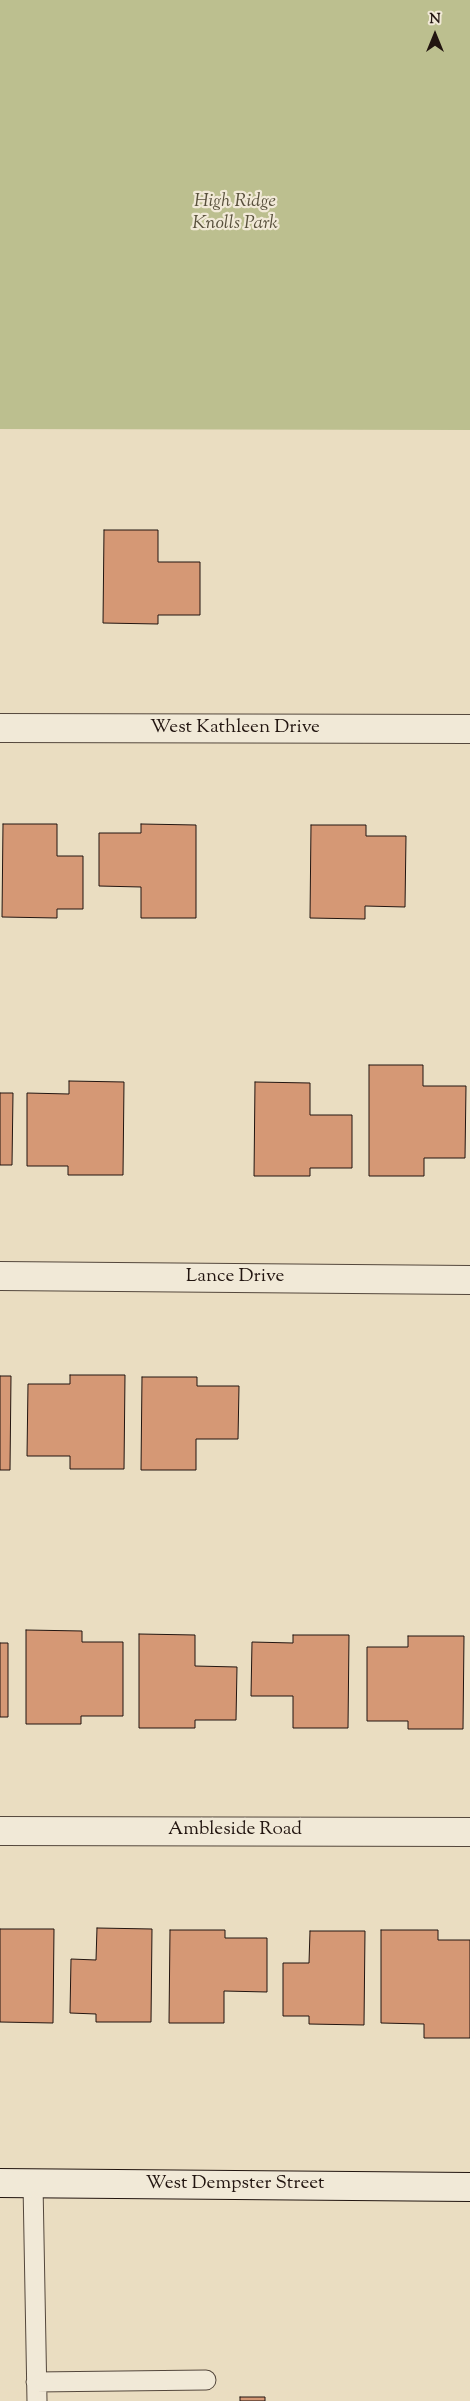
<!DOCTYPE html>
<html>
<head>
<meta charset="utf-8">
<style>
  body { margin:0 }
  #map { position:relative; width:470px; height:2401px; overflow:hidden; background:#eaddc1; font-family:"Sorts Mill Goudy",serif }
  canvas { display:block }
  .north { position:absolute; left:410px; top:10px; width:50px; height:50px; -webkit-text-stroke:4px #f1e9d7; paint-order:stroke; rotate:0deg; font-size:14px; font-weight:700; line-height:20px; text-align:center; color:#221510 }
  .north::after { content:''; display:block; margin:auto; width:18px; height:22px; background:#221510; clip-path:polygon(50% 0,100% 100%,50% 72%,0 100%) }
</style>
</head>
<body>
<div id="map">
<canvas width="470" height="2401"></canvas>
<div class="north">N</div>
</div>
<script>
const ctx = document.querySelector('canvas').getContext('2d');
ctx.lineJoin = 'round';
function fill(path, color) {
  ctx.fillStyle = color;
  ctx.fill(path, 'evenodd');
}
function shape(rows) {
  const path = new Path2D();
  for (const r of rows) {
    path.moveTo(r[0], r[1]);
    for (let i = 2; i < r.length; i += 2) path.lineTo(r[i], r[i + 1]);
  }
  return path;
}
function strokePath(path, color, width, dash) {
  ctx.strokeStyle = color;
  ctx.lineWidth = width;
  ctx.lineCap = dash ? 'butt' : 'round';
  ctx.setLineDash(dash || []);
  ctx.stroke(path);
}
function write(font, color, halo, rows, align = 'center') {
  ctx.font = font + ' "Sorts Mill Goudy",serif';
  ctx.lineWidth = 4.5;
  ctx.setLineDash([]);
  ctx.textBaseline = 'middle';
  ctx.strokeStyle = halo;
  ctx.fillStyle = color;
  for (const [text, x, y, turn = 0] of rows) {
    ctx.save();
    ctx.translate(x, y);
    ctx.rotate((+turn || 0) * Math.PI / 180);
    ctx.textAlign = isNaN(turn) ? turn : align;
    if (halo) ctx.strokeText(text, 0, 0);
    ctx.fillText(text, 0, 0);
    ctx.restore();
  }
}
fill(shape([
  [0,0,470,0,470,430,0,429]
]), '#bcbf8f');
const building = shape([
  [104,530,158,530,158,562,200,562,200,615,158,615,158,624,103,623,104,530],
  [3,824,57,824,57,856,83,856,83,909,57,909,57,918,2,917,3,824],
  [141,824,196,825,196,918,141,918,141,887,99,886,99,833,141,833,141,824],
  [311,825,366,825,366,836,406,836,405,907,365,906,365,919,310,918,311,825],
  [369,1065,423,1065,423,1086,466,1086,465,1158,424,1158,424,1176,369,1176,369,1065],
  [69,1081,124,1082,123,1175,68,1175,68,1166,27,1166,27,1093,69,1094,69,1081],
  [255,1082,310,1083,310,1115,352,1115,352,1168,310,1168,310,1176,254,1176,255,1082],
  [0,1093,13,1093,12,1165,0,1165,0,1093],
  [70,1375,125,1375,124,1469,70,1469,70,1456,27,1456,28,1384,70,1384,70,1375],
  [0,1376,11,1376,10,1470,0,1470,0,1376],
  [142,1377,197,1377,197,1386,239,1386,238,1439,196,1439,196,1470,141,1470,142,1377],
  [26,1630,82,1631,82,1642,123,1642,123,1716,81,1716,81,1724,26,1724,26,1630],
  [139,1634,195,1635,195,1666,237,1667,236,1720,195,1720,195,1728,139,1728,139,1634],
  [293,1635,349,1635,348,1728,293,1728,293,1696,251,1696,252,1642,293,1643,293,1635],
  [408,1636,464,1636,463,1729,408,1729,408,1721,367,1721,367,1647,408,1647,408,1636],
  [0,1643,8,1643,8,1717,0,1717,0,1643],
  [97,1928,152,1929,151,2022,96,2022,96,2014,70,2013,71,1959,96,1960,97,1928],
  [0,1929,54,1929,53,2023,0,2022,0,1929],
  [170,1930,225,1930,225,1938,267,1938,267,1992,224,1991,224,2023,169,2023,170,1930],
  [381,1930,438,1930,438,1940,470,1940,470,2038,424,2038,424,2024,381,2023,381,1930],
  [310,1931,365,1931,364,2025,309,2024,309,2016,283,2016,283,1963,309,1963,310,1931],
  [240,2397,265,2397,265,2401,240,2401,240,2397]
]);
fill(building, '#d59875');
strokePath(building, '#221510', 1);
const service = shape([
  [33,2184,37,2401],
  [36,2382,206,2380]
]);
const minor = shape([
  [0,728,470,729],
  [0,1276,470,1280],
  [0,1831,470,1832]
]);
const secondary = shape([
  [0,2183,470,2187]
]);
strokePath(service, '#54473c', 21);
strokePath(minor, '#54473c', 30);
strokePath(secondary, '#221510', 30);
strokePath(service, '#f1e9d7', 19);
strokePath(minor, '#f1e9d7', 28);
strokePath(secondary, '#f1e9d7', 28);
write('italic 19px', '#58503c', '#f1e9d7', [
  ["High Ridge",235,203],
  ["Knolls Park",235,225]
]);
write('19px', '#221510', '#f1e9d7', [
  ["West Kathleen Drive",235,729],
  ["Lance Drive",235,1278],
  ["Ambleside Road",235,1831],
  ["West Dempster Street",235,2185]
]);
</script>
</body>
</html>
